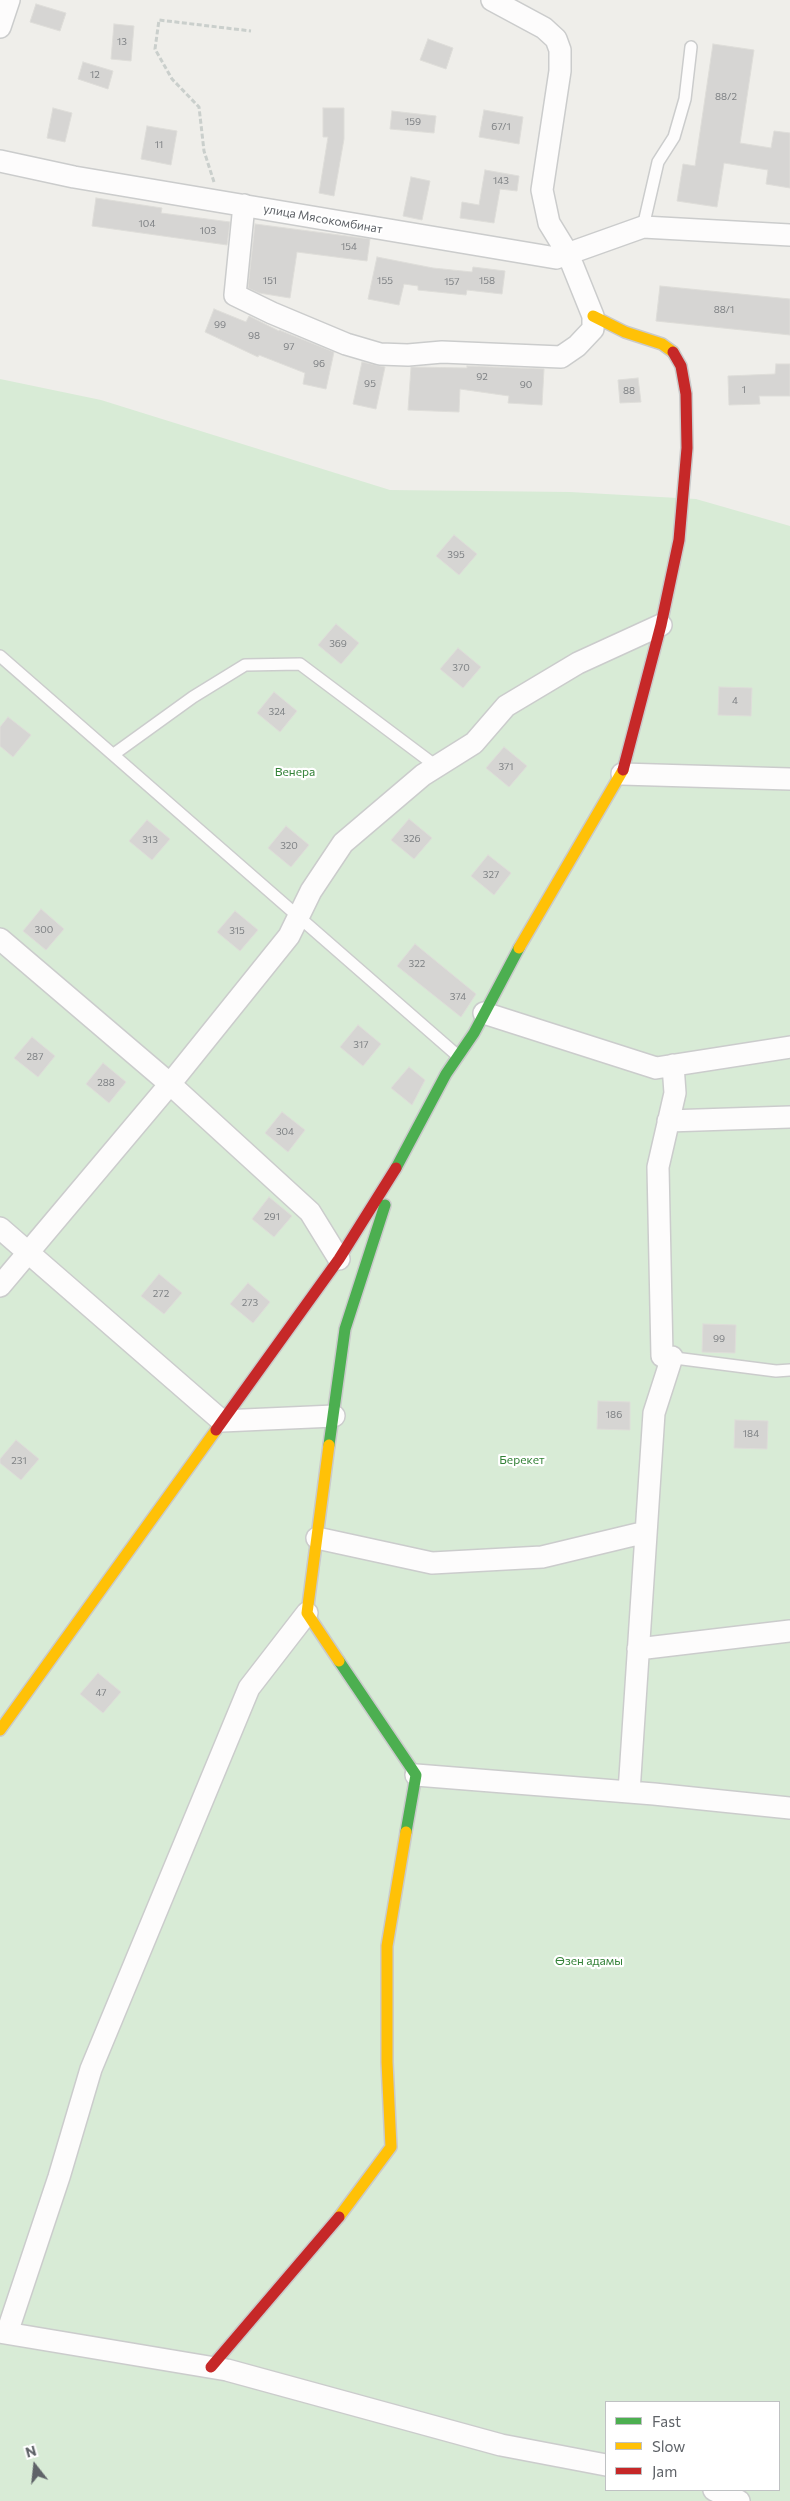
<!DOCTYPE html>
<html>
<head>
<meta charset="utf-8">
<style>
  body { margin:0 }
  #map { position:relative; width:790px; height:2501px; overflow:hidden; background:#efeeea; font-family:Commissioner,sans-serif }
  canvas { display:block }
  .legend { position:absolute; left:605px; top:2401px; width:175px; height:90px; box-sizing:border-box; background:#fff; border:1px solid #bfc1c3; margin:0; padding:6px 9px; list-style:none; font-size:15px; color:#5f6368 }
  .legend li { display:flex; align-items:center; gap:10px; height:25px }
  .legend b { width:25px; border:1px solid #bfc1c3 }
  .north { position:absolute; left:10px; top:2441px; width:50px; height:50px; -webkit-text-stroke:4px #fff; paint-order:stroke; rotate:344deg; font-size:14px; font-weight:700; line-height:20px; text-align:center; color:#5f6368 }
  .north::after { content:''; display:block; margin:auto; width:18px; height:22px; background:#5f6368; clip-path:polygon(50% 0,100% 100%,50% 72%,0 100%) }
</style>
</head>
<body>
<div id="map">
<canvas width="790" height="2501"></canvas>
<ul class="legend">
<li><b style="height:6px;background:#4caf50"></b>Fast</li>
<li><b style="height:6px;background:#ffc107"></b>Slow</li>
<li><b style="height:6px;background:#c62828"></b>Jam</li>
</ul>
<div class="north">N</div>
</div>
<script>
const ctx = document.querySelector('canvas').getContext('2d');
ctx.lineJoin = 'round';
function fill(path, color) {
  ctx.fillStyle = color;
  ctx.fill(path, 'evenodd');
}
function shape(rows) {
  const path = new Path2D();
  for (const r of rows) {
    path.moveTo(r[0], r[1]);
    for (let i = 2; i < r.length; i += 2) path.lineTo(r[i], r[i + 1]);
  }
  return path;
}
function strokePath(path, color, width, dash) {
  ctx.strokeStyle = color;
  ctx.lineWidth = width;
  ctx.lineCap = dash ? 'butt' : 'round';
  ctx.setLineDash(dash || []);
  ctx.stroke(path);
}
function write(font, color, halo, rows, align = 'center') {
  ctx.font = font + ' Commissioner,sans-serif';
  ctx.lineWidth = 4.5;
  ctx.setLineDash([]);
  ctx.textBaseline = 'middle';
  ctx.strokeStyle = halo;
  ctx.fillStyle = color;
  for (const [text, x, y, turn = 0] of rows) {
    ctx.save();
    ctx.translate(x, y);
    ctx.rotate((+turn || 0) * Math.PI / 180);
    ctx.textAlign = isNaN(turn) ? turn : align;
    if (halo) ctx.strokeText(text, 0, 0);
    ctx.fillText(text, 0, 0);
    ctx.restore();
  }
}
fill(shape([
  [0,379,101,400,390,490,570,492,696,499,790,526,790,2501,0,2501],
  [606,2402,779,2402,779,2490,606,2490]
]), '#d8ebd6');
const building = shape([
  [36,4,66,13,60,31,30,22,36,4],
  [114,24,134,26,131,61,111,59,114,24],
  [428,39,453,48,446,69,420,60,428,39],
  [713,44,754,50,740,143,771,148,774,131,790,133,790,188,766,184,768,170,724,163,717,207,677,201,683,164,695,166,713,44],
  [83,62,113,71,108,89,78,79,83,62],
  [53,108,72,113,65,142,47,138,53,108],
  [323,108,344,108,344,139,334,196,319,193,328,137,323,137,323,108],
  [484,110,523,117,519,144,479,137,484,110],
  [392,111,436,116,434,133,390,129,392,111],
  [147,126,177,131,171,165,141,159,147,126],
  [485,170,519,176,517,191,500,189,494,223,460,218,462,202,479,205,485,170],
  [411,177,430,181,422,220,403,216,411,177],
  [96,198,162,208,161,213,230,222,227,245,92,226,96,198],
  [255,224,370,239,367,261,297,252,290,298,259,293,248,288,255,224],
  [377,257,433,268,472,272,473,267,505,271,502,294,467,290,466,295,418,290,418,286,404,284,399,305,368,299,377,257],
  [660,286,790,299,790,335,656,321,660,286],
  [214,309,246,322,249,316,279,331,279,330,334,352,326,389,303,384,305,373,259,355,258,357,205,332,214,309],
  [362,362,385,367,376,409,353,404,362,362],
  [776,364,790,364,790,396,759,396,760,404,729,405,728,376,775,374,776,364],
  [467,366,544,369,542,405,508,403,509,396,460,389,459,412,408,410,411,367,467,368,467,366],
  [638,378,641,402,620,403,618,380,638,378],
  [454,535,477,554,459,575,436,556,454,535],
  [336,624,359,643,341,664,318,645,336,624],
  [458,648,481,667,463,688,440,669,458,648],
  [719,687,752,688,751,716,718,715,719,687],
  [274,692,297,711,280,732,257,713,274,692],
  [8,717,31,735,13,757,0,746,0,727,8,717],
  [504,747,527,766,509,787,486,768,504,747],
  [409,819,432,838,414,859,391,840,409,819],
  [147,820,170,839,152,860,129,841,147,820],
  [286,826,309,845,291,867,268,848,286,826],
  [488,855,511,873,494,895,471,876,488,855],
  [41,909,64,929,46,950,23,931,41,909],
  [235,911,258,930,240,951,217,932,235,911],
  [415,944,476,994,461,1017,397,966,415,944],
  [358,1025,381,1044,363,1066,340,1047,358,1025],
  [32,1037,55,1056,38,1077,14,1058,32,1037],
  [103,1063,126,1082,109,1103,86,1084,103,1063],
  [409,1067,425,1080,412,1105,391,1088,409,1067],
  [282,1112,305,1130,288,1152,265,1133,282,1112],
  [269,1197,292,1216,274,1237,252,1219,269,1197],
  [159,1274,182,1293,164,1314,141,1296,159,1274],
  [248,1283,270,1302,253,1323,230,1304,248,1283],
  [703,1324,736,1325,735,1353,702,1352,703,1324],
  [598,1401,630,1402,630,1430,597,1429,598,1401],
  [735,1420,768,1421,767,1449,734,1448,735,1420],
  [16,1440,39,1459,21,1480,0,1463,0,1459,16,1440],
  [98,1673,121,1692,103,1713,80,1694,98,1673]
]);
fill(building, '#d6d5d3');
strokePath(building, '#deddd9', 1);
const lane = shape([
  [643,227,658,162,674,137,685,99,691,47],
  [0,656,458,1056],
  [114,754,193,697,245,665,300,664,436,766],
  [667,1357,776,1371,790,1370]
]);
const street = shape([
  [0,27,9,0],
  [0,161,74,177,556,258,643,227,790,235],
  [244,205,235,295,272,313,346,344,380,354,408,355,442,352,561,357,577,346,593,329,593,316,568,254,549,223,542,190,560,71,560,50,556,39,544,28,492,0],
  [622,774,790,779],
  [0,939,170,1084,310,1212,339,1259],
  [484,1013,656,1068,790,1047],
  [668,1121,790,1117],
  [0,1228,222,1421,334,1416],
  [0,1286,170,1084,289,936,311,891,343,843,423,775,474,743,506,706,578,663,661,625],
  [662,1356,658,1167,675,1093,673,1065],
  [317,1538,432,1563,542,1557,646,1532],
  [638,1649,790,1631],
  [416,1775,654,1794,790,1808],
  [629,1792,654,1413,672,1357],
  [0,2332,227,2370,501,2445,606,2465],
  [7,2333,59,2177,91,2069,249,1688,307,1613],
  [714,2490,739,2501]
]);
const fast = shape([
  [396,1168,446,1074,474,1033,519,948],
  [329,1445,345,1329,385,1205],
  [339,1661,416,1775,406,1832]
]);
const slow = shape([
  [593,316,625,332,662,344,673,352],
  [519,948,623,770],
  [329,1445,307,1613,339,1661],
  [0,1730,216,1430],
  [339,2217,391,2147,387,2062,387,1946,406,1832]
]);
const jam = shape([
  [623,770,661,625,679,540,687,448,686,394,681,366,673,352],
  [216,1430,339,1259,396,1168],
  [211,2367,339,2217]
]);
strokePath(lane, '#cbcccc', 14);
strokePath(street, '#cbcccc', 24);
strokePath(fast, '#cacacb', 14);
strokePath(slow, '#cacacb', 14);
strokePath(jam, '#cacacb', 14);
strokePath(shape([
  [214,182,204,151,199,107,172,79,155,49,159,20,251,31]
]), '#cacfcc', 3, [5, 2.5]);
strokePath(lane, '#fdfcfc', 11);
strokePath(street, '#fdfcfc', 21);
strokePath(fast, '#4caf50', 11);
strokePath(slow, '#ffc107', 11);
strokePath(jam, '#c62828', 11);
write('10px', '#7e8184', null, [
  ["13",122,42],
  ["12",95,75],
  ["88/2",726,97],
  ["159",413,122],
  ["67/1",501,127],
  ["11",159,145],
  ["143",501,181],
  ["104",147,224],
  ["103",208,231],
  ["154",349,247],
  ["151",270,281],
  ["155",385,281],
  ["158",487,281],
  ["157",452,282],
  ["88/1",724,310],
  ["99",220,325],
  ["98",254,336],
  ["97",289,347],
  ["96",319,364],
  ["92",482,377],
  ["95",370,384],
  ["90",526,385],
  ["1",744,390],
  ["88",629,391],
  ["395",456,555],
  ["369",338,644],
  ["370",461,668],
  ["4",735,701],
  ["324",277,712],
  ["371",506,767],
  ["326",412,839],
  ["313",150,840],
  ["320",289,846],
  ["327",491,875],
  ["300",44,930],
  ["315",237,931],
  ["322",417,964],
  ["374",458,997],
  ["317",361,1045],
  ["287",35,1057],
  ["288",106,1083],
  ["304",285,1132],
  ["291",272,1217],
  ["272",161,1294],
  ["273",250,1303],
  ["99",719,1339],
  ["186",614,1415],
  ["184",751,1434],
  ["231",19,1461],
  ["47",101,1693]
]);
write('12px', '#5f6368', '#fff', [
  ["улица Мясокомбинат",323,219,10]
]);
write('12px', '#348238', '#fff', [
  ["Венера",295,772],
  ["Берекет",522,1460],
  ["Өзен адамы",589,1961]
]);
</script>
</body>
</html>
